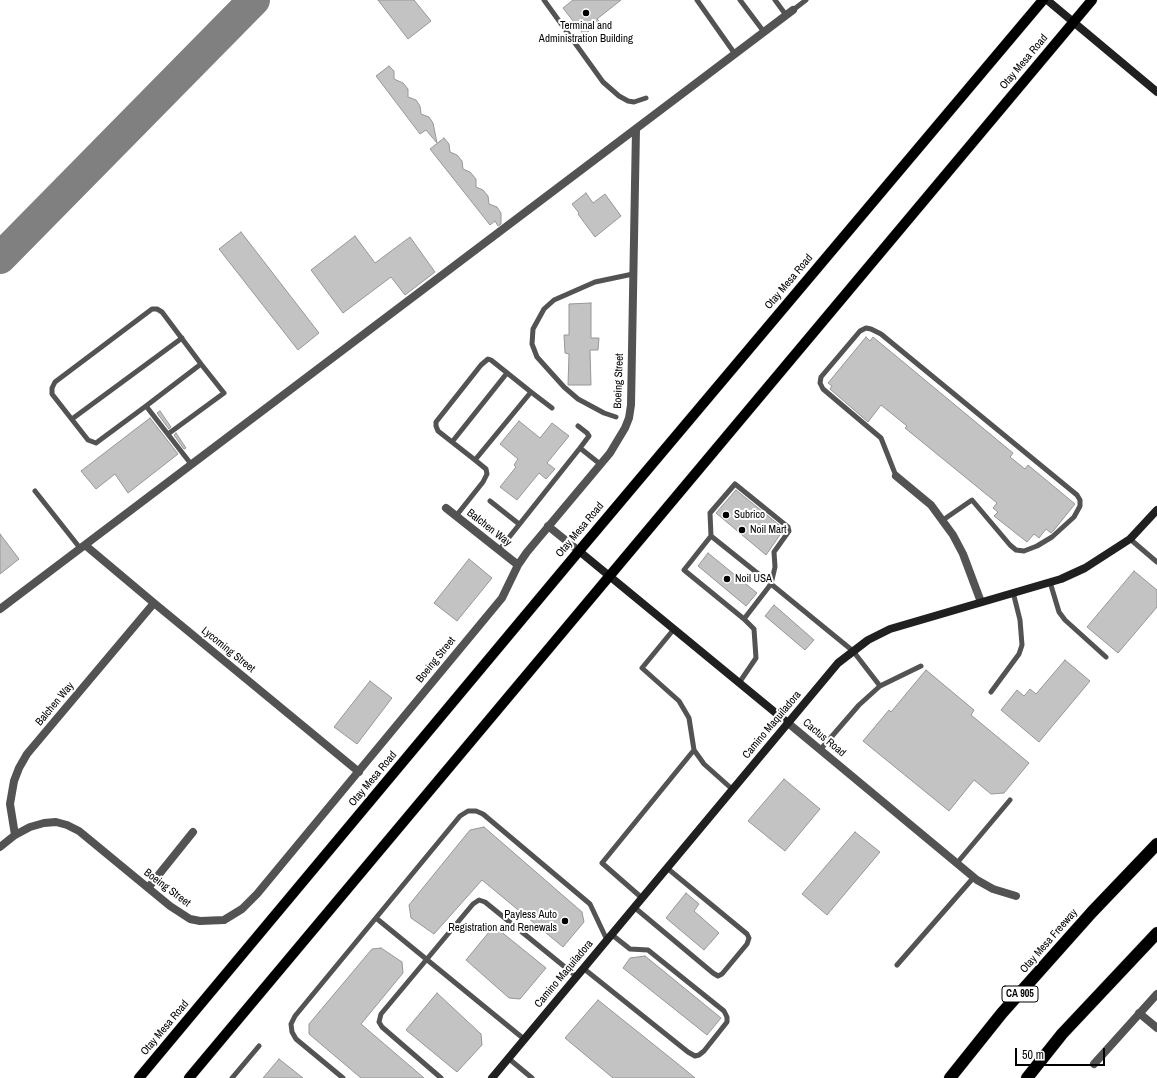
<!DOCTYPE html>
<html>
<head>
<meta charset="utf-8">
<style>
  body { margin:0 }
  #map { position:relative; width:1157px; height:1078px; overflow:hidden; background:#fff; font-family:"Archivo Narrow",sans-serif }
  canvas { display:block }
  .scale { position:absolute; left:1015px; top:1048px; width:90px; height:18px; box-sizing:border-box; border:2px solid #000; border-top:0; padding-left:5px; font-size:12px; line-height:14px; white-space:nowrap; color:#000; -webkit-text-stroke:3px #fff; paint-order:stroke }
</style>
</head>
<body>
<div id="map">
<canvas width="1157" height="1078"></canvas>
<div class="scale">50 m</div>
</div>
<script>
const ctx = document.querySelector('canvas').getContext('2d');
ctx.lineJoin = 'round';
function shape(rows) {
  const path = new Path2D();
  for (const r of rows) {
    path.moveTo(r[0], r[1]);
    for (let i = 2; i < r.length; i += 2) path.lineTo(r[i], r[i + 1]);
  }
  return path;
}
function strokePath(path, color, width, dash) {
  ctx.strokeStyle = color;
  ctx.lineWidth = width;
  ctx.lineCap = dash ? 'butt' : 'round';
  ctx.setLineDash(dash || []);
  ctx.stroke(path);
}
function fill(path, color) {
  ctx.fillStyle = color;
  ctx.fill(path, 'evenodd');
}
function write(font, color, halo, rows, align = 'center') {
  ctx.font = font + ' "Archivo Narrow",sans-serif';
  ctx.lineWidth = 4;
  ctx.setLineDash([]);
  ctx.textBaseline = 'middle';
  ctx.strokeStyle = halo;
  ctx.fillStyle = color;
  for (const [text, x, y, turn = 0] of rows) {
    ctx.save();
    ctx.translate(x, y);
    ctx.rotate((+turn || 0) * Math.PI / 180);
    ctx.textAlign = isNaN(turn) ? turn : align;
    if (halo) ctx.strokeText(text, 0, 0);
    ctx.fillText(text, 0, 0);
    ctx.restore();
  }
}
strokePath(shape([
  [0,258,254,0]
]), '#808080', 32);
const building = shape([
  [378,0,414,0,431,21,408,39,378,0],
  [573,0,621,0,597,19,600,22,584,35,563,8,573,0],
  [389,66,394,71,394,79,403,83,408,89,408,97,416,100,420,106,421,114,429,117,433,123,437,143,426,130,420,134,376,76,389,66],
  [444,138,449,144,450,152,457,155,462,161,463,169,470,172,476,179,476,187,483,190,488,196,489,204,497,207,501,213,501,224,498,226,495,221,490,225,430,149,444,138],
  [586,193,593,203,605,194,621,216,595,237,578,214,579,213,572,204,586,193],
  [241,232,319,333,298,350,219,249,241,232],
  [355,236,375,263,410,237,435,272,405,295,391,277,343,313,311,270,355,236],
  [591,303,591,338,599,338,598,350,590,350,591,385,568,385,569,354,565,353,564,335,569,335,569,304,591,303],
  [866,337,870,341,873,337,1013,453,1010,457,1025,469,1028,465,1075,504,1054,530,1051,533,1046,529,1039,538,1034,534,1027,542,994,516,998,512,993,508,997,503,905,428,907,426,881,405,868,422,830,389,832,386,828,383,866,337],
  [160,411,171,427,169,429,157,413,160,411],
  [150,418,178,454,128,493,115,474,96,489,81,471,150,418],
  [519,421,540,438,552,423,569,436,547,463,555,469,546,479,539,473,517,500,500,487,516,467,514,465,518,459,500,444,519,421],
  [176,433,186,448,184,449,174,435,176,433],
  [736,490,784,529,766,555,716,513,736,490],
  [0,534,19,559,0,574,0,534],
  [708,553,757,593,746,606,698,566,708,553],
  [469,559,492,578,457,621,434,603,469,559],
  [1134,571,1157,590,1157,607,1118,653,1087,627,1134,571],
  [774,605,814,640,805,650,765,616,774,605],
  [1065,660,1090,681,1039,742,1001,710,1017,690,1024,696,1030,689,1036,694,1065,660],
  [926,670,974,710,971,715,1029,763,1004,793,991,794,974,780,949,811,863,741,889,710,891,712,926,670],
  [370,681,392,698,357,744,334,727,370,681],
  [784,779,820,809,785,851,748,821,784,779],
  [484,827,582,912,584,922,563,947,482,880,434,934,411,918,409,905,470,830,484,827],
  [855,832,880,852,827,915,802,894,855,832],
  [686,893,699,904,694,911,719,933,704,950,666,918,686,893],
  [494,926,546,968,520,999,509,998,466,960,494,926],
  [381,948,402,962,403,973,361,1024,424,1078,361,1078,309,1034,309,1024,372,949,381,948],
  [645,956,721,1018,707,1035,623,968,630,958,645,956],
  [437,993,481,1034,482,1045,457,1072,406,1030,437,993],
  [598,1000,678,1064,695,1078,613,1078,565,1038,598,1000],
  [279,1059,303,1078,263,1078,279,1059]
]);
fill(building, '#c3c3c3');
strokePath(building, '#979797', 1);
const primary = shape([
  [139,1078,579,551,1043,0],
  [189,1078,1092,0]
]);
const highway = shape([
  [950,1078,1002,1013,1092,912,1157,844],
  [1027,1078,1062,1034,1157,933]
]);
strokePath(primary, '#dbdbdb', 11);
strokePath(highway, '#dbdbdb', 13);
strokePath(shape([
  [544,0,603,82,619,96,628,101,634,102,646,98],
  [697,0,735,54],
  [740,0,764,32],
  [775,0,786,15],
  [793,10,806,0],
  [146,406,96,443,88,440,52,394,52,388,55,382,152,309,157,309,162,312,201,364],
  [616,417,604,413,578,399,564,387,537,357,532,344,533,329,544,309,554,300,595,282,633,274],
  [72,419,182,338],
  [578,426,587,433,589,436,580,448],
  [168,434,224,393,201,364,146,406,191,464],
  [452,442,507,373],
  [475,460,438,431,436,426,436,422,481,365,488,359,491,360,531,392],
  [896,476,881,438,823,389,820,383,821,377,860,331,866,328,871,329,881,334,1077,495,1080,500,1080,506,1074,517,1052,537,1037,546,1024,551,1016,550,1010,545,972,500,943,520],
  [35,491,80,548],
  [490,501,519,524],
  [456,516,483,482,487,474,486,469,475,460,531,392,552,408],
  [711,536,710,513,735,484,788,527,789,531,774,552,775,567,771,584,744,619,684,570,711,536,771,584,853,651,880,686,859,705,820,750],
  [1130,539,1157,562],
  [499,550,580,448,600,464],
  [1050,582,1059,612,1065,620,1106,657],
  [674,629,642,668,679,701,689,718,694,750,704,764,732,789],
  [739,683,756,658,754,629,744,619],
  [880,686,921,666],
  [991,692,1019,654,1022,645,1020,620,1013,592],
  [957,863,1010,800],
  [642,898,602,863,694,750],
  [634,907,713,973,718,976,722,974,747,944,749,938,747,934,667,868],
  [376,918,524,1039],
  [897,965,974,877],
  [583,968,688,1052,695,1056,699,1055,704,1051,727,1022,727,1017,724,1011,648,950,630,949,611,934],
  [508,1058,532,1078],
  [232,1078,259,1046],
  [343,1078,296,1039,292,1032,291,1024,295,1016,460,816,468,811,476,811,483,814,590,904,607,940],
  [441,1078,382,1027,379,1022,381,1014,473,904,479,900,485,902,576,976]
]), '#535353', 5);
strokePath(shape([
  [896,476,931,505,953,535,963,554,981,602],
  [446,508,518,565],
  [548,526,579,551],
  [85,545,154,603,359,772],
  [0,609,793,10],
  [788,723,977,880,993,889,1016,896],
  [15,835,10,804,14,781,19,768,27,754,154,603],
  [0,847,15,835,30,827,44,823,56,822,67,825,79,831,170,906,190,919,200,921,224,920,242,909,257,894,502,598,518,565,527,552,610,453,625,428,629,418,631,405,636,129],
  [148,888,193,832],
  [1139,1013,1157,1028],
  [1094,1064,1157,994]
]), '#535353', 8);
strokePath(shape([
  [1047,0,1157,92],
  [579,551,788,723],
  [492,1078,838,663,868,640,890,629,1061,579,1085,568,1130,539,1157,510]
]), '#202020', 8);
strokePath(primary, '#000', 10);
strokePath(highway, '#000', 12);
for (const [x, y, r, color] of [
  [586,13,4,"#000"],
  [726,515,4,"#000"],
  [742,530,4,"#000"],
  [727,579,4,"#000"],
  [565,921,4,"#000"]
]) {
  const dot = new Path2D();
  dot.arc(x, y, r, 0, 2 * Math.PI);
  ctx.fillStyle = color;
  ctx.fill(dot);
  strokePath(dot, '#fff', 1.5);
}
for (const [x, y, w] of [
  [1020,994,36]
]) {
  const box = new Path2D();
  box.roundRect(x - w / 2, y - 8, w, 16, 3);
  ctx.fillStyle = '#fff';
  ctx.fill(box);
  strokePath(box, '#000', 1);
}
write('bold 10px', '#000', null, [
  ["CA 905",1020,994]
]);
write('11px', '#000', '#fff', [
  ["Terminal and",586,26,"center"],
  ["Administration Building",586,39,"center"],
  ["Subrico",734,515],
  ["Noil Mart",750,530],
  ["Noil USA",735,579],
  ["Payless Auto",557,915,"right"],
  ["Registration and Renewals",557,928,"right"]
], 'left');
write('11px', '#000', '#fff', [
  ["Otay Mesa Road",1024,62,-50],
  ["Otay Mesa Road",789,282,-50],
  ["Boeing Street",619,381,-88],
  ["Balchen Way",489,528,38],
  ["Otay Mesa Road",580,530,-50],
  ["Lycoming Street",228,650,39],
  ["Boeing Street",436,660,-51],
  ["Balchen Way",55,704,-50],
  ["Camino Maquiladora",772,725,-50],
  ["Cactus Road",824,738,40],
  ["Otay Mesa Road",373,779,-50],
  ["Boeing Street",167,888,37],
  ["Otay Mesa Freeway",1049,941,-49],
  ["Camino Maquiladora",564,974,-50],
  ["Otay Mesa Road",165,1028,-50]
]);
</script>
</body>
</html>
